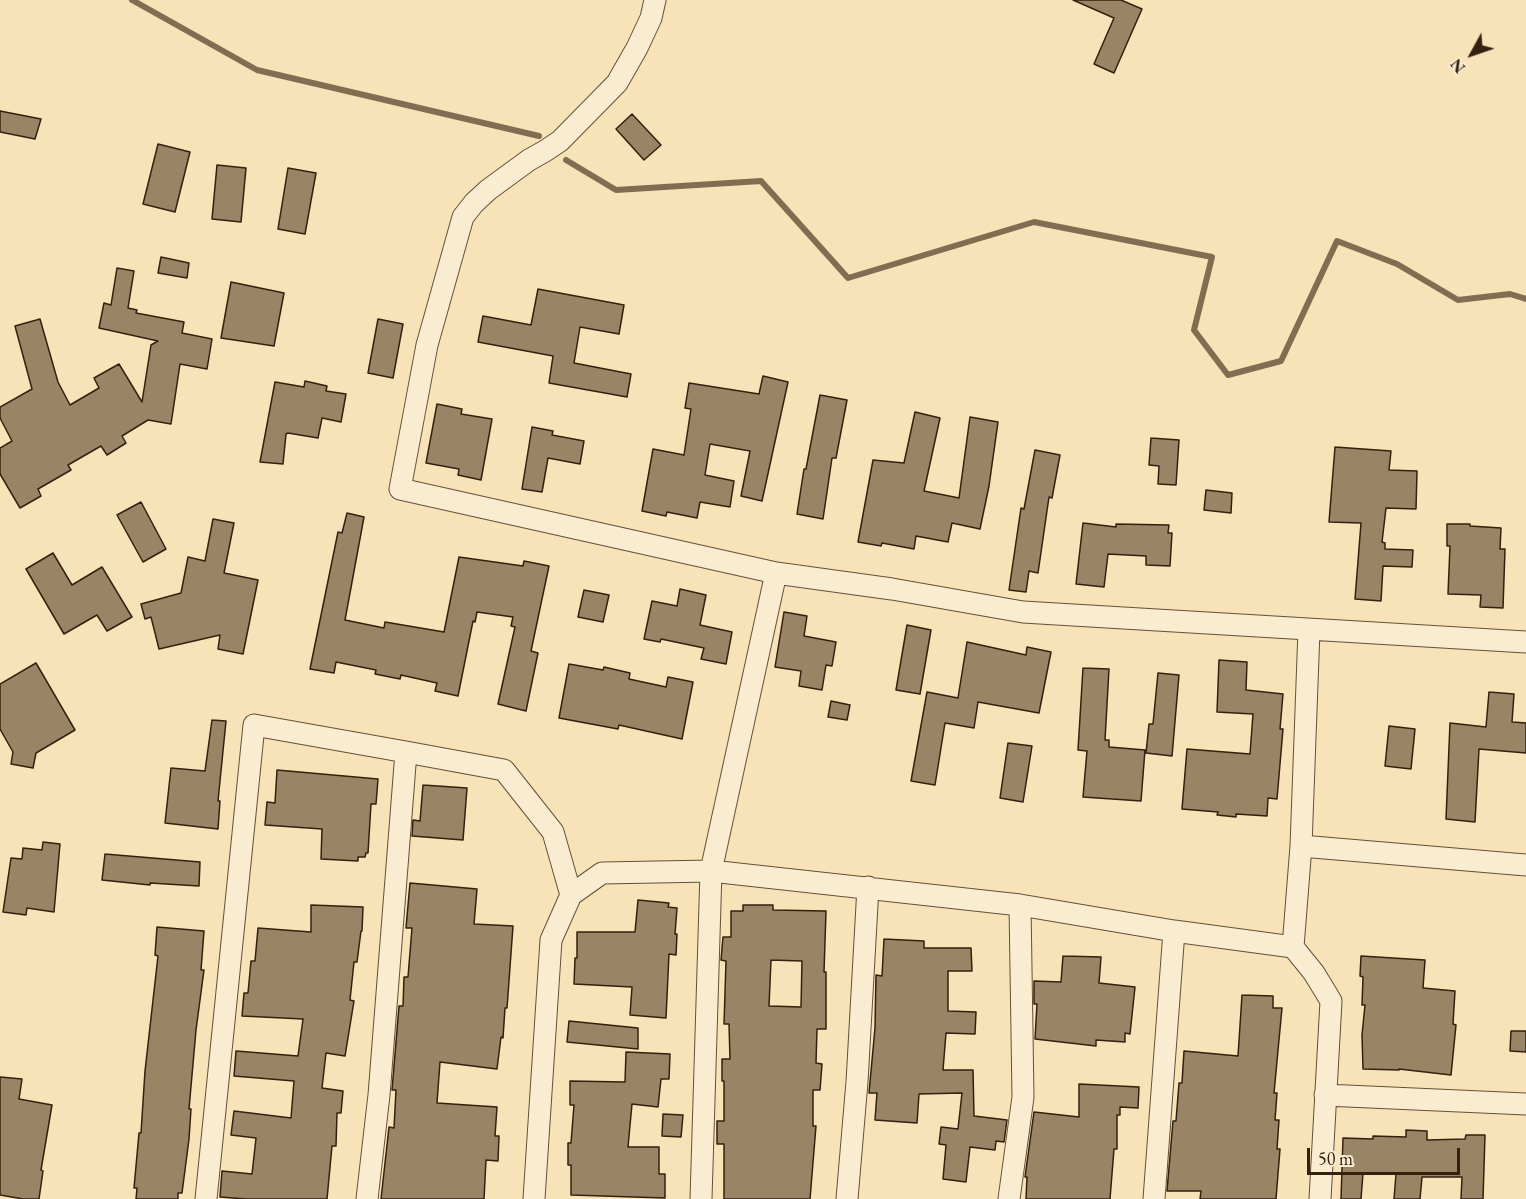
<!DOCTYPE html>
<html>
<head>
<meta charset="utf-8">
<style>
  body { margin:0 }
  #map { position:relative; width:1526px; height:1199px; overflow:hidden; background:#f8e2b7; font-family:"EB Garamond",serif }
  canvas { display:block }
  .north { position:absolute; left:1442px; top:24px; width:60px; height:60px; -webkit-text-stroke:4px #faecd0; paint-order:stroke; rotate:230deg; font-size:16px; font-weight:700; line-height:24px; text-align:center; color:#33200e }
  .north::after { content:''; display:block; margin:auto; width:21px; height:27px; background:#33200e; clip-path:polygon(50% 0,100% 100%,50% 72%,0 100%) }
  .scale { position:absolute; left:1307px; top:1148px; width:153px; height:27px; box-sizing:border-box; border:3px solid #33200e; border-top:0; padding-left:8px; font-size:18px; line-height:21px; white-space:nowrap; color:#33200e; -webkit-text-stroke:4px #faecd0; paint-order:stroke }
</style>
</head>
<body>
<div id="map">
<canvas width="1526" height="1199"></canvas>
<div class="north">N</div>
<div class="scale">50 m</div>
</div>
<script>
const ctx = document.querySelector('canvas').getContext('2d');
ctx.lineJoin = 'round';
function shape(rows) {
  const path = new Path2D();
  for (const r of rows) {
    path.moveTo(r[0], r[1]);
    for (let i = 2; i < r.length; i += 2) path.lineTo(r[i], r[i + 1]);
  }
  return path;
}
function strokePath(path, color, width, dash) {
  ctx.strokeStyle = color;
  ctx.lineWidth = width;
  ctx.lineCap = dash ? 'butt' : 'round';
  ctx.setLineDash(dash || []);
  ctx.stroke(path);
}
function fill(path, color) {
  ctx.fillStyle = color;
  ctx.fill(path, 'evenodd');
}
strokePath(shape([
  [132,0,257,70,539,136],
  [566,160,616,190,761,181,848,278,1034,222,1212,257,1194,330,1228,375,1281,361,1337,241,1397,264,1458,300,1510,294,1526,299]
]), '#816d51', 6);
const building = shape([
  [1073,0,1121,0,1142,9,1114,73,1094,64,1114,18,1073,0],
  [0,111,41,119,35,139,0,132,0,111],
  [632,114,661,145,644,160,616,129,632,114],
  [158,144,190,152,175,212,143,204,158,144],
  [217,165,246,168,241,222,212,219,217,165],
  [288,168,316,173,305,234,278,229,288,168],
  [161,257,189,263,187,278,158,273,161,257],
  [117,268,134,271,128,308,137,310,136,313,184,322,182,333,212,339,207,369,180,364,171,424,148,420,122,436,126,443,107,455,101,446,68,465,71,470,38,489,41,496,20,508,0,474,0,448,12,441,0,418,0,407,32,389,15,326,40,319,58,382,70,405,99,388,94,378,119,364,142,402,151,345,158,341,99,328,104,303,111,305,117,268],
  [231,282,284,293,274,346,221,338,231,282],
  [538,289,624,305,619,334,580,327,574,363,631,374,627,397,549,383,553,356,478,342,483,316,531,325,538,289],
  [378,319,403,324,393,378,368,373,378,319],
  [763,376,788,382,762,501,741,496,750,451,710,444,705,475,734,481,730,507,700,502,697,518,667,512,666,516,642,511,653,449,684,455,691,409,685,408,689,383,759,394,763,376],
  [305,381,327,386,326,391,346,394,341,422,322,418,318,438,288,433,286,434,283,464,260,462,275,382,304,387,305,381],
  [820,395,847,400,836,458,832,458,823,519,797,514,804,469,806,469,820,395],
  [437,404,462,409,461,414,492,419,481,480,458,475,459,469,426,463,437,404],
  [915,412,940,418,924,491,959,498,970,417,998,422,989,486,980,529,952,523,948,542,916,536,914,549,882,543,881,546,858,542,873,460,904,463,915,412],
  [532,427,553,431,552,435,584,441,580,464,548,458,542,492,522,489,532,427],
  [1151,438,1179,440,1176,485,1158,484,1159,466,1149,465,1151,438],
  [1335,447,1391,451,1389,470,1417,471,1416,509,1386,508,1382,542,1385,543,1385,549,1413,550,1412,567,1383,566,1381,601,1355,599,1361,523,1329,522,1335,447],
  [1035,450,1060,455,1052,498,1049,497,1038,573,1029,571,1026,592,1009,590,1021,508,1024,509,1035,450],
  [1206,490,1232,493,1231,513,1204,510,1206,490],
  [141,502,166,549,143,562,117,515,141,502],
  [347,513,364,517,345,620,384,628,385,622,444,632,459,557,523,566,524,561,549,566,531,651,538,653,526,711,498,704,515,627,511,626,513,617,477,612,475,622,473,621,458,696,435,691,437,683,401,675,400,679,375,674,376,670,336,662,334,673,310,669,338,532,342,533,347,513],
  [213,519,234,523,224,573,258,580,243,654,218,649,220,635,159,649,151,617,145,619,141,604,181,593,188,557,205,561,213,519],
  [1083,523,1116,527,1116,524,1169,525,1168,533,1172,533,1170,566,1146,565,1146,556,1108,554,1104,587,1076,584,1083,523],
  [1447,524,1470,524,1470,526,1501,528,1500,549,1505,549,1503,608,1480,607,1481,595,1448,594,1450,546,1447,546,1447,524],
  [53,553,72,585,102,567,132,617,107,631,97,615,64,634,26,569,53,553],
  [680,589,706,595,700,625,732,632,726,664,701,659,704,648,661,639,660,642,644,639,652,601,677,606,680,589],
  [584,590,609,595,603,622,578,617,584,590],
  [784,612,807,616,804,636,836,642,832,666,826,665,822,690,799,686,801,671,775,667,784,612],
  [907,625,931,630,920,694,896,690,907,625],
  [967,642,1026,655,1027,647,1051,652,1039,713,978,702,974,728,945,723,935,785,911,781,927,692,958,698,967,642],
  [1219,660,1247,662,1246,690,1283,694,1280,729,1283,729,1277,799,1268,798,1267,816,1236,814,1236,817,1217,815,1218,812,1182,809,1187,749,1250,754,1253,714,1217,712,1219,660],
  [36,663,75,730,36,753,33,768,11,764,13,752,0,729,0,684,36,663],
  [569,664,603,670,604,667,630,673,629,679,666,687,668,677,693,682,682,739,619,725,618,729,559,718,569,664],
  [1083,668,1109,669,1105,740,1109,740,1109,747,1145,750,1141,801,1083,797,1087,751,1078,750,1083,668],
  [1158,673,1179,675,1172,756,1146,753,1149,724,1153,724,1158,673],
  [1489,692,1514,694,1512,722,1526,723,1526,753,1479,749,1475,822,1446,819,1450,723,1486,727,1489,692],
  [831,701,850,705,847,720,828,717,831,701],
  [212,720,226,721,218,801,220,801,218,829,165,823,171,768,205,771,212,720],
  [1389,726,1415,729,1411,769,1385,766,1389,726],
  [1008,743,1032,746,1023,802,1000,798,1008,743],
  [277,770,378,779,376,804,371,804,368,853,366,853,365,857,358,857,358,861,321,859,322,829,265,825,267,802,275,803,277,770],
  [423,785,467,788,463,840,412,836,413,820,420,821,423,785],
  [43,842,60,844,54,912,27,908,26,915,3,912,11,858,22,859,23,848,42,850,43,842],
  [105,854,200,862,199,886,150,883,150,885,102,880,105,854],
  [410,883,477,889,474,924,513,926,507,1008,505,1008,503,1038,501,1037,497,1069,440,1062,437,1103,497,1107,495,1136,499,1136,498,1161,486,1160,484,1199,381,1199,389,1127,394,1128,396,1090,392,1090,399,1006,403,1006,404,977,408,977,412,928,406,928,410,883],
  [638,900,669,903,668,907,677,908,675,934,677,934,676,955,669,954,666,1018,630,1015,632,987,574,984,575,958,577,958,577,932,635,932,638,900],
  [311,905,363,907,362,931,361,931,357,962,354,962,350,1000,354,1001,345,1056,326,1053,322,1088,343,1091,341,1113,337,1113,336,1146,332,1146,327,1199,246,1199,220,1197,222,1171,252,1174,256,1138,231,1135,234,1111,291,1118,294,1081,234,1076,236,1051,298,1056,303,1019,242,1016,244,993,248,993,251,961,255,961,258,928,311,932,311,905],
  [743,905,773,905,773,910,826,911,824,972,826,972,826,1029,817,1029,816,1063,822,1064,820,1090,813,1090,813,1126,816,1126,810,1199,724,1199,724,1144,717,1144,717,1121,724,1121,724,1081,722,1081,722,1059,730,1059,729,1024,724,1024,726,961,721,960,723,937,731,937,731,911,743,911,743,905],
  [771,960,802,961,801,1007,769,1006,771,960],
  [157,927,204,931,201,970,204,970,196,1030,189,1109,191,1109,189,1139,182,1193,178,1193,178,1199,136,1199,137,1188,134,1188,139,1133,141,1133,145,1071,158,956,155,955,157,927],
  [884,939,924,941,924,948,971,948,972,971,948,971,948,1011,976,1012,975,1034,946,1033,943,1070,973,1070,974,1116,1007,1120,1004,1142,996,1141,995,1150,970,1147,966,1182,943,1179,946,1145,939,1144,941,1127,958,1129,962,1093,919,1094,917,1123,875,1120,877,1093,869,1093,875,1028,876,975,882,976,884,939],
  [1063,956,1101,957,1099,983,1135,987,1130,1034,1125,1033,1125,1042,1096,1040,1096,1046,1035,1039,1037,1004,1034,1004,1034,981,1061,982,1063,956],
  [1361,956,1425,960,1423,988,1455,991,1453,1024,1456,1025,1451,1075,1399,1069,1399,1070,1363,1069,1362,1035,1365,1005,1362,1005,1363,977,1360,976,1361,956],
  [1242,995,1273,996,1273,1008,1282,1008,1274,1093,1277,1093,1275,1120,1279,1120,1277,1149,1280,1149,1276,1199,1200,1199,1201,1191,1167,1191,1173,1121,1176,1121,1179,1083,1182,1083,1184,1051,1238,1056,1242,995],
  [569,1021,638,1028,638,1049,567,1042,569,1021],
  [1511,1031,1526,1031,1526,1052,1510,1051,1511,1031],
  [626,1052,670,1054,669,1079,661,1079,658,1107,632,1104,628,1147,659,1147,659,1174,665,1174,665,1198,571,1195,571,1165,568,1165,568,1143,571,1143,574,1105,570,1105,570,1081,625,1082,626,1052],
  [0,1077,22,1079,19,1099,52,1105,41,1170,43,1171,39,1199,23,1199,0,1195,0,1077],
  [1079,1084,1139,1087,1138,1108,1120,1107,1120,1115,1117,1115,1117,1149,1114,1149,1110,1199,1026,1199,1027,1177,1025,1177,1034,1112,1079,1117,1079,1084],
  [663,1114,683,1115,681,1137,662,1136,663,1114],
  [1406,1130,1427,1131,1427,1140,1465,1139,1466,1135,1485,1135,1483,1199,1461,1199,1462,1177,1422,1177,1420,1199,1394,1199,1396,1174,1363,1173,1361,1199,1341,1199,1343,1138,1373,1139,1373,1136,1406,1137,1406,1130]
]);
fill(building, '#998566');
strokePath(building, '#33200e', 1.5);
const minor = shape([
  [655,0,651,18,637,48,617,83,560,141,545,151,529,160,488,190,474,203,463,217,427,345,400,489,776,573,711,871,701,1199],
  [776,573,892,589,1023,612,1526,642],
  [406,752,504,770,553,832,571,895],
  [1301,846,1526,865],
  [1293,947,1301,846,1309,630],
  [1325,1095,1526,1104],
  [206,1199,254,725,406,752,379,1095,367,1199],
  [534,1199,551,940,571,895,602,873,711,871,1020,905,1174,931,1293,947,1314,973,1331,1001,1320,1199],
  [847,1199,857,1082,868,887],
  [1009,1199,1023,1097,1020,905],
  [1154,1199,1174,931]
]);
strokePath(minor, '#645038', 23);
strokePath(minor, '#faecd0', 21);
</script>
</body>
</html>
